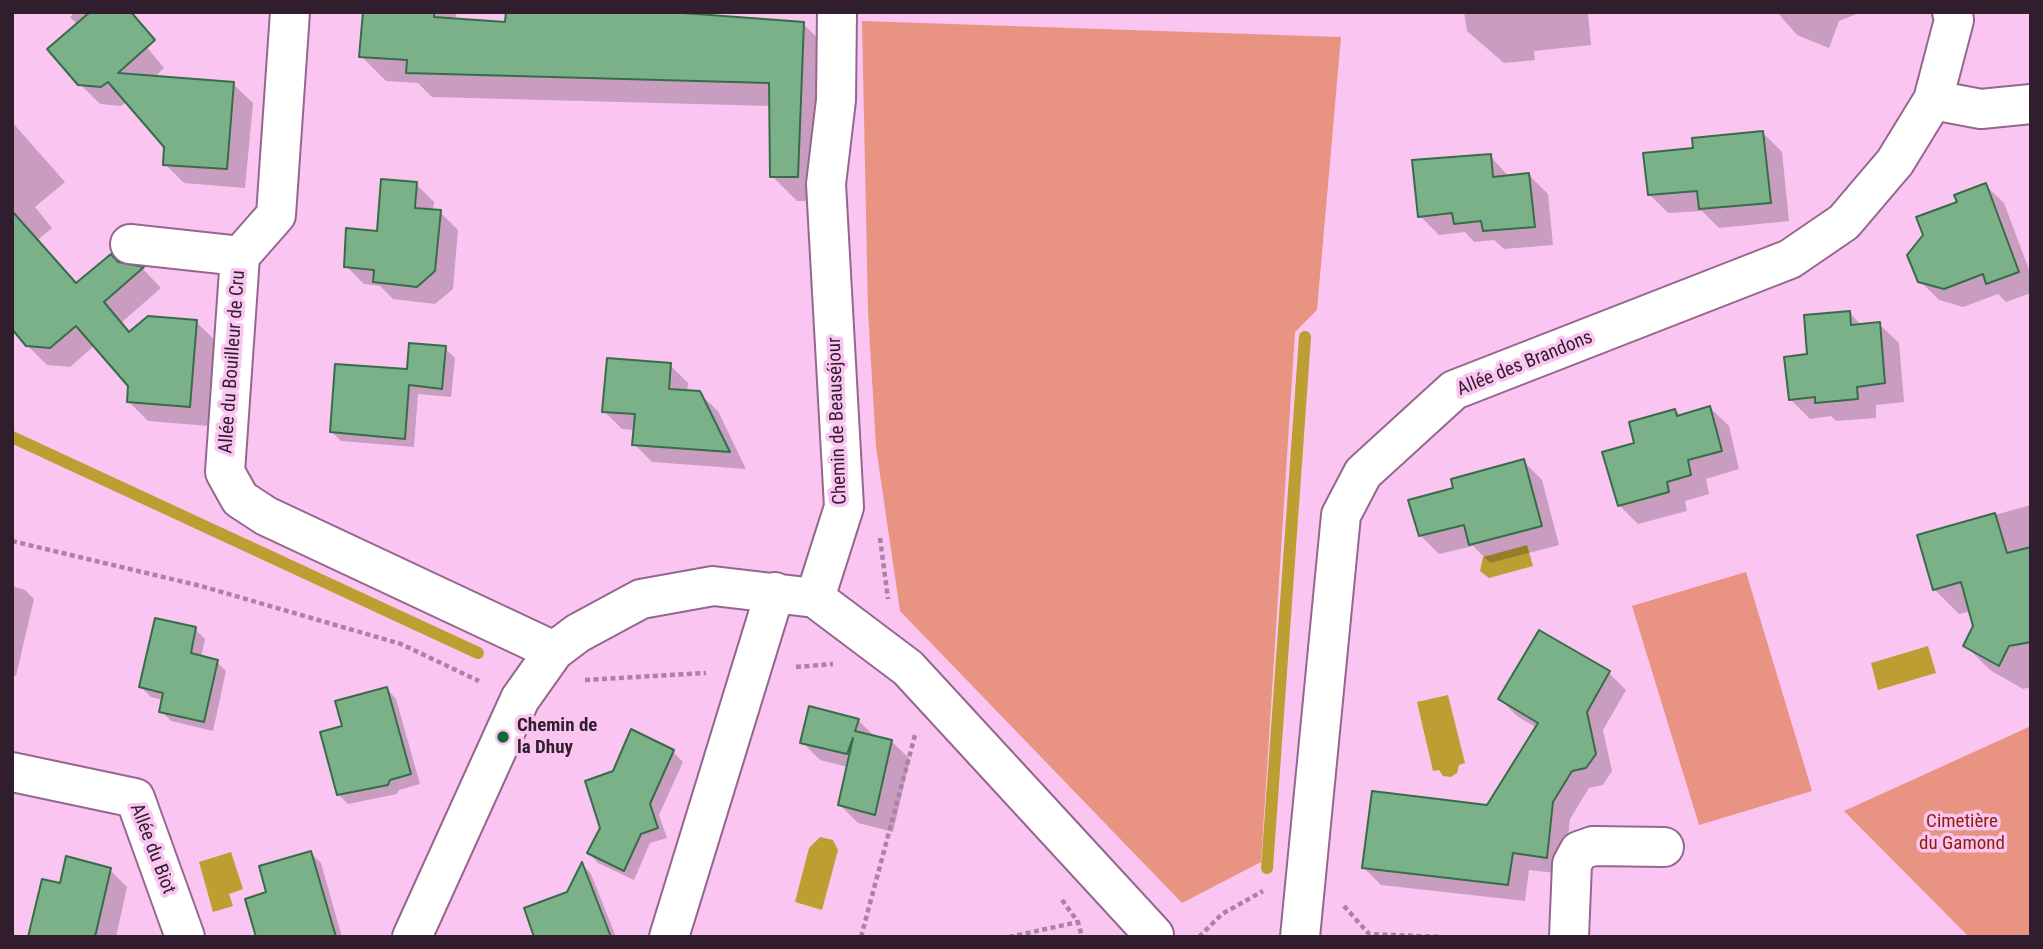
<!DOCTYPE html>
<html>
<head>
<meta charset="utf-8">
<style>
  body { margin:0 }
  #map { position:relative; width:2043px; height:949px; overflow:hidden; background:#fac5f0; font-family:"Roboto Condensed",sans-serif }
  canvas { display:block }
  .frame { position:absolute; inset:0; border:14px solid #301d2d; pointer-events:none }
</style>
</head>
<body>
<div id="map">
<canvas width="2043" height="949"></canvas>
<div class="frame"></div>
</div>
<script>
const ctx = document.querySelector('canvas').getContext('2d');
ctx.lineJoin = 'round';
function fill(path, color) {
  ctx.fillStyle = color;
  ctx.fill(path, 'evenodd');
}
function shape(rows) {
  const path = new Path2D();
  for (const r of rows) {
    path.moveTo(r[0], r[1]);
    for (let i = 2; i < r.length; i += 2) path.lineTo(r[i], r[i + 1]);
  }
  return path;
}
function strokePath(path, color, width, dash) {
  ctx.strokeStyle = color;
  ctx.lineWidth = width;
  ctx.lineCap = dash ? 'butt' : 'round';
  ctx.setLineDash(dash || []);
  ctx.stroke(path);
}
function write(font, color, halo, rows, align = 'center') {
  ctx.font = font + ' "Roboto Condensed",sans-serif';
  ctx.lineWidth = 7;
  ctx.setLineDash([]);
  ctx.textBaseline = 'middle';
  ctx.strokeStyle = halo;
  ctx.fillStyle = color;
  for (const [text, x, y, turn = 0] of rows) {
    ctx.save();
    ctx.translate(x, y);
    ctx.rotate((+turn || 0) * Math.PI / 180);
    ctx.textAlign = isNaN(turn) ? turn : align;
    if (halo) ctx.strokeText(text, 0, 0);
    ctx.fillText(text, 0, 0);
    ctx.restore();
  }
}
fill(shape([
  [862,21,1341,37,1317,310,1295,332,1261,862,1182,903,900,611,876,447,868,311],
  [1746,572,1812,791,1699,825,1632,606],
  [2031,726,2031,937,1969,937,1844,811]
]), '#e99483');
fill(shape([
  [1527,545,1533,566,1489,578,1480,571,1483,557],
  [1928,646,1936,673,1878,690,1871,663],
  [1448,695,1465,763,1459,765,1457,773,1451,777,1443,776,1439,770,1433,771,1417,702],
  [820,837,833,840,838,850,822,910,795,902,809,848],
  [231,852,243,889,229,894,233,906,213,912,199,862]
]), '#bc9e33');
fill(shape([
  [75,12,118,12,164,68,154,78,233,84,253,103,245,188,184,183,165,164,166,147,127,101,121,106,100,104,80,84,78,25,70,17],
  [364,12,456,12,455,21,507,24,803,24,828,48,822,201,797,201,772,176,771,106,432,97,418,83,386,81,361,56],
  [1464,12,1588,12,1591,45,1534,51,1535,60,1504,63,1467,31],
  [1777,12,1859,12,1859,13,1839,21,1829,48,1797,35],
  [12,122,65,182,35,207,52,228,27,249,12,248],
  [1763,133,1782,152,1789,221,1719,228,1702,211,1668,213,1649,194,1703,149],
  [1490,156,1509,177,1529,175,1548,194,1553,245,1504,249,1494,240,1474,242,1465,232,1439,235,1420,216],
  [416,184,434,202,433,211,440,212,458,230,453,289,435,304,393,299,380,286,364,284,346,266,379,232],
  [414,198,417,198,415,217],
  [1985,185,2004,203,2031,275,2031,293,2006,302,1998,294,1963,307,1939,300,1920,281,1925,235,1959,203],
  [118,264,143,269,161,288,122,322,131,333,196,322,216,341,209,426,148,421,129,402,130,385,95,345,70,367,47,365,27,345,77,285],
  [1849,312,1862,326,1879,324,1899,343,1904,402,1876,405,1876,418,1836,421,1831,416,1810,419,1790,399,1809,355],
  [445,348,455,358,451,397,418,394,414,447,341,441,332,432,408,371],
  [670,365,688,383,687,392,699,393,718,411,746,469,652,462,634,444,635,430,622,429,604,411],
  [1710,408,1729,426,1739,469,1706,479,1709,494,1685,501,1687,511,1638,524,1619,505,1636,444,1675,410,1681,416],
  [1523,461,1542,480,1559,545,1490,563,1473,546,1439,554,1420,535],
  [2031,505,2031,687,2023,689,1990,670,1965,645,1975,626,1971,611,1959,614,1934,589,1919,536],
  [12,586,25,590,34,599,16,676,12,675],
  [195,629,205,639,201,658,217,662,226,671,213,731,171,721,161,711,163,700,151,697,141,687],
  [1540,633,1609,673,1626,690,1603,730,1612,771,1603,785,1589,788,1570,819,1564,874,1529,870,1525,901,1381,885,1364,868,1488,807,1537,728,1517,716,1500,699],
  [387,689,396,699,420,784,399,790,397,794,348,804,338,794,344,728],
  [858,720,875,737,891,741,910,759,893,832,858,823,840,805,848,767,820,760,802,742],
  [632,732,673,752,683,762,659,815,667,838,650,843,634,880,598,863,589,853,602,828],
  [311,853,321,863,342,937,258,937,268,893],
  [583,865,591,874,616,937,536,937,568,893],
  [110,870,127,887,116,937,29,937,61,885]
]), '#0003');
strokePath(shape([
  [12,437,478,653],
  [1267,868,1305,337]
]), '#bc9e33', 12);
const building = shape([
  [90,12,131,12,155,40,118,73,234,82,227,169,163,165,164,147,108,82,101,87,78,85,47,49,90,12],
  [363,12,434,12,434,17,505,22,506,12,670,12,804,22,798,177,770,177,769,83,406,73,407,60,359,57,363,12],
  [1763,131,1771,203,1699,209,1697,191,1648,195,1643,153,1693,148,1692,138,1763,131],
  [1491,154,1493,177,1529,173,1535,227,1483,231,1481,221,1454,224,1452,213,1418,217,1412,160,1491,154],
  [381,179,417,182,415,208,441,210,435,271,417,287,373,282,374,270,344,267,346,228,377,231,381,179],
  [1986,183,2019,272,1986,284,1983,274,1944,289,1918,282,1907,255,1923,235,1916,217,1957,202,1954,195,1986,183],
  [12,211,76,283,111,254,118,262,144,267,104,302,129,332,148,316,197,320,190,407,127,402,128,386,76,326,50,348,26,346,12,329,12,211],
  [1850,311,1851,325,1880,322,1885,383,1857,387,1858,399,1815,403,1815,397,1789,400,1784,357,1807,354,1804,315,1850,311],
  [409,343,446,346,442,389,409,385,405,439,330,432,335,364,407,369,409,343],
  [607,358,671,363,669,389,700,391,730,452,632,445,635,414,602,412,607,358],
  [1710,406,1722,451,1688,460,1691,475,1667,482,1669,492,1618,506,1602,452,1634,443,1629,422,1675,409,1677,416,1710,406],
  [1524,459,1542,526,1469,545,1464,525,1419,536,1408,500,1453,488,1451,479,1524,459],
  [1995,513,2007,553,2031,547,2031,642,2009,646,1999,666,1963,646,1973,626,1961,582,1933,590,1917,535,1995,513],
  [155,618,196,627,191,653,218,660,204,722,159,712,163,693,139,687,155,618],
  [1539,630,1610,671,1587,712,1596,754,1586,768,1572,771,1553,802,1547,858,1513,853,1508,885,1362,868,1372,791,1487,805,1538,723,1498,699,1539,630],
  [387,687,411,774,390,780,388,785,337,795,320,732,342,726,335,701,387,687],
  [809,706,859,719,855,731,892,740,875,815,838,805,853,738,847,754,800,743,809,706],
  [631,729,674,750,650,804,658,828,641,834,624,871,587,853,600,828,585,781,613,771,631,729],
  [311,851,336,937,256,937,245,899,266,892,259,866,311,851],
  [66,856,111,868,95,937,28,937,42,879,60,883,66,856],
  [582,862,611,937,534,937,524,908,567,892,582,862]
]);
fill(building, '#7bb189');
strokePath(building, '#386c48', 2);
const minor = shape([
  [290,12,276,215,240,256,225,472,240,499,266,516,554,651],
  [1933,100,1981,109,2031,104],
  [130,244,240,256],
  [815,598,844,507,826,184,836,100,837,12],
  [12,772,135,798,185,937],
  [412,937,520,699,554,651,578,633,641,599,713,586,815,598,908,668,1154,935],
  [669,937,775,592],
  [1300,937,1341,515,1363,473,1454,390,1790,259,1844,222,1895,162,1933,100,1954,20,1952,12],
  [1569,937,1572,864,1579,851,1593,846,1664,847]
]);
strokePath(minor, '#95678e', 42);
strokePath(shape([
  [880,538,888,599],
  [12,541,201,586,401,644,479,681],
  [796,667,833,664],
  [585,680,706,673],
  [1062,900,1078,922,1082,937],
  [1344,906,1369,934,1443,937],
  [861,937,915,735],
  [1009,937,1078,922],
  [1199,937,1222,914,1263,891]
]), '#aa82a3', 4.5, [5, 3.5]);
strokePath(minor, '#fff', 38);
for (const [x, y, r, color] of [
  [503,737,7,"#136636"]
]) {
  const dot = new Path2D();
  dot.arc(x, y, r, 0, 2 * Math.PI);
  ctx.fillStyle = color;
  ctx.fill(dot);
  strokePath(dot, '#fac5f0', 2.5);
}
write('19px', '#301d2d', '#fac5f0', [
  ["Allée du Bouilleur de Cru",233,362,-86],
  ["Allée des Brandons",1525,364,-22],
  ["Chemin de Beauséjour",838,421,-92],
  ["Allée du Biot",152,849,69]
]);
write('bold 19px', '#301d2d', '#fac5f0', [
  ["Chemin de",517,726],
  ["la Dhuy",517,748]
], 'left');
write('19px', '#8d1e08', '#fac5f0', [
  ["Cimetière",1962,822],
  ["du Gamond",1962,844]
]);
</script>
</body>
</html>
